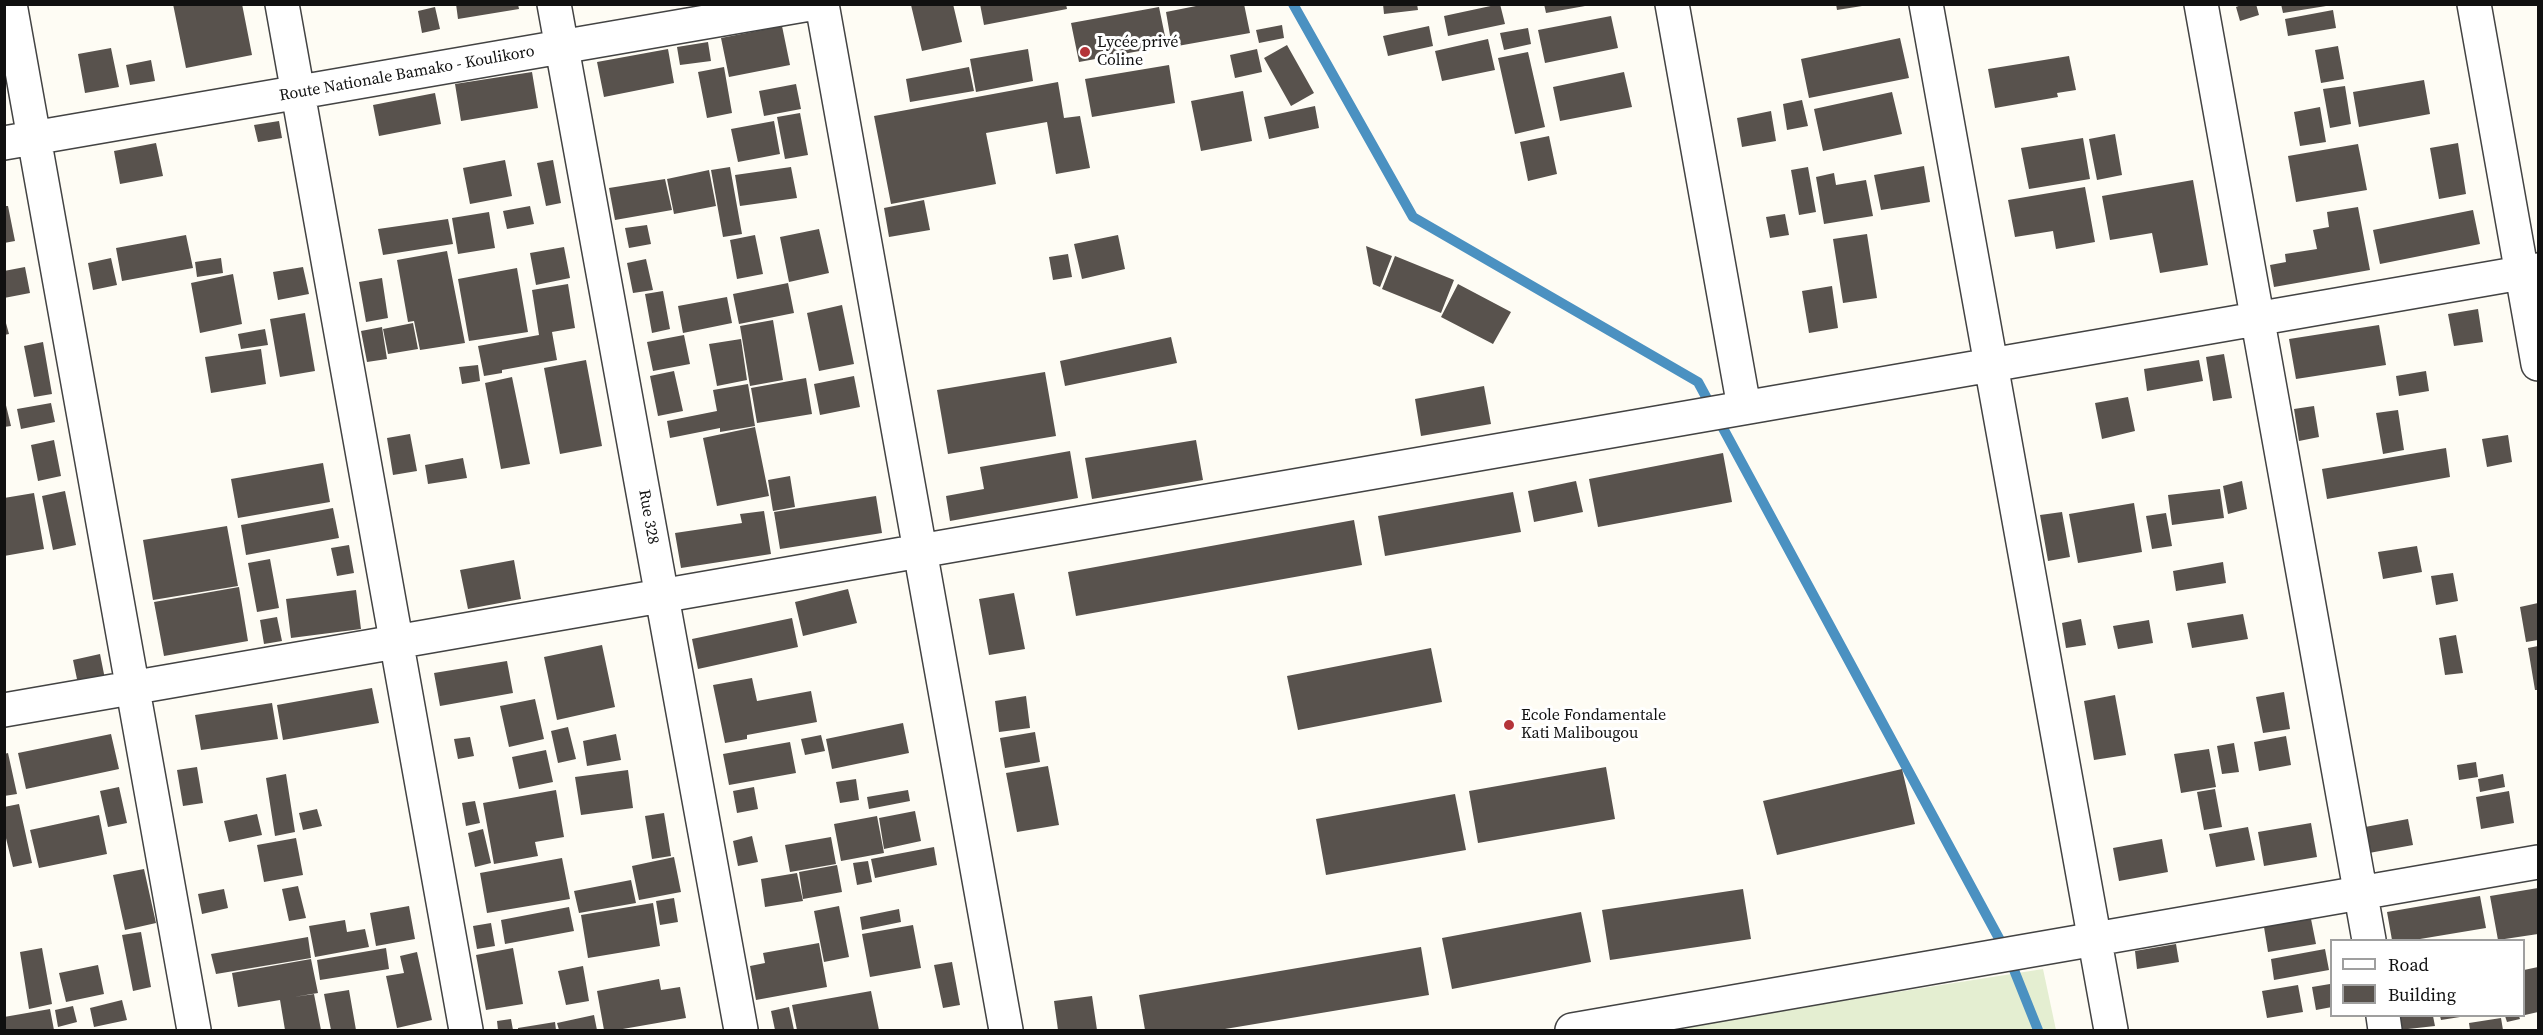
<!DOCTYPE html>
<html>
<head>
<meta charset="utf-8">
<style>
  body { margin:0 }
  #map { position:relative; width:2543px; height:1035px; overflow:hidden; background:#fefcf4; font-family:"Source Serif 4",serif }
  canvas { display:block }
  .frame { position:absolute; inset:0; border:6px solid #101010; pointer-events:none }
  .legend { position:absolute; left:2330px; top:939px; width:195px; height:78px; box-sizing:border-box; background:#fff; border:2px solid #9f9f9f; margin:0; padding:8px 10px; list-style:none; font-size:18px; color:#101010 }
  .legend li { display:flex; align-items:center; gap:12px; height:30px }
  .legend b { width:30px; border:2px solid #9f9f9f }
</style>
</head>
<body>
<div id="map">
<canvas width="2543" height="1035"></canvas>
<div class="frame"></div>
<ul class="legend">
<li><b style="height:8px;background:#fff"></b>Road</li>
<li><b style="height:16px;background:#58524d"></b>Building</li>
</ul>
</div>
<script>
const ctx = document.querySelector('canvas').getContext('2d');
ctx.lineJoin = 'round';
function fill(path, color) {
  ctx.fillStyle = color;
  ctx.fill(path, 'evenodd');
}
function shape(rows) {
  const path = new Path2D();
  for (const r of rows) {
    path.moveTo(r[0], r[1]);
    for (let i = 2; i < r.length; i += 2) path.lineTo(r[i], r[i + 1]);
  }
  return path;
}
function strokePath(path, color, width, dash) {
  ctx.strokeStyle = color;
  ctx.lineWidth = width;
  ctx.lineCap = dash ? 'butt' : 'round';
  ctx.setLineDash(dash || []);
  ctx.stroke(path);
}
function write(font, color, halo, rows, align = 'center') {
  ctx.font = font + ' "Source Serif 4",serif';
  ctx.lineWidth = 6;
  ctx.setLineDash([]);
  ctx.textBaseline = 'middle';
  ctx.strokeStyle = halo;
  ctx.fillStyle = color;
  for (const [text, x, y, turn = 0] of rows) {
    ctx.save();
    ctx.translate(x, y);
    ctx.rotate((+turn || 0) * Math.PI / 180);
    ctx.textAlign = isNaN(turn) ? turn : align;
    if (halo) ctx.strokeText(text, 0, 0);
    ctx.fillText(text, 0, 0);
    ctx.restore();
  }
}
fill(shape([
  [2043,969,2056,1030,1657,1030]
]), '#e4eed1');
strokePath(shape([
  [1293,4,1413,217,1698,382,2008,955,2038,1030]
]), '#4b91c1', 10);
fill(shape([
  [173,4,242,4,252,55,186,68],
  [456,4,518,4,519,9,458,19],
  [953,4,962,42,922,51,911,5],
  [980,4,1066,4,1067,9,984,25],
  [1206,4,1244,4,1250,33,1172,47,1166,12],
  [1383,4,1417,4,1418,10,1384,14],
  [1500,4,1505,24,1448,36,1444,16],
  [1544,4,1585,4,1585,6,1546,13],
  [1836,4,1862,4,1862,6,1837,10],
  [2244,4,2256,4,2259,15,2240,21,2236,7],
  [2281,4,2326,4,2326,6,2283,13],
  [435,7,440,29,422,33,418,11],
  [1159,7,1167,46,1079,62,1071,23],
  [2333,10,2336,28,2288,36,2285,19],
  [1611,16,1618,48,1545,63,1538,30],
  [1282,25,1284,38,1259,43,1256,30],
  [782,26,790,65,729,77,721,38],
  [1429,26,1433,46,1388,56,1383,36],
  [1528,28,1531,44,1504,50,1500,33],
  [1900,38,1909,78,1809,98,1801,59],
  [1488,39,1495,70,1442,81,1435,51],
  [708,42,711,61,680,65,677,47],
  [1287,45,1314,93,1291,106,1264,58],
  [2338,46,2344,79,2321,83,2315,50],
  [111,48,119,87,85,93,78,54],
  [668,49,674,83,604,97,597,62],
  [1028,49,1033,81,976,92,970,59],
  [1257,49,1262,72,1235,78,1230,55],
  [1528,52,1545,127,1515,134,1498,58],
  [2069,56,2076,90,2057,93,2058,97,1995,108,1988,69],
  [151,60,155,81,130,85,126,65],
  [1169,65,1175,103,1092,117,1085,79],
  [724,67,732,113,707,118,698,72],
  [969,67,974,91,910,102,906,79],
  [532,72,538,108,461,121,455,84],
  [1624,72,1632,107,1560,121,1553,87],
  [2424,80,2430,114,2359,127,2353,92],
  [1058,82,1064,118,1080,116,1090,168,1056,174,1047,122,986,133,996,184,891,204,874,116],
  [796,84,801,109,764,116,759,91],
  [2345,86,2351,124,2330,128,2323,89],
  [1243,91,1252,141,1201,151,1191,101],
  [1892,92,1902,134,1823,151,1814,109],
  [435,93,441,124,379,136,373,105],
  [1802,100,1808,126,1787,130,1783,104],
  [1315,106,1319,128,1269,139,1264,117],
  [2320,107,2326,142,2300,146,2294,112],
  [1771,111,1776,141,1742,147,1737,118],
  [800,113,808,155,785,159,777,117],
  [279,121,282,138,258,142,254,125],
  [774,121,780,154,738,162,731,129],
  [2115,134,2122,175,2097,180,2089,139],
  [1549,136,1557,174,1528,181,1520,142],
  [2083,138,2090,179,2029,189,2021,148],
  [156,143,163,176,120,184,114,151],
  [2458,143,2466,194,2439,199,2430,148],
  [2358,144,2367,190,2296,202,2288,156],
  [505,160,512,196,470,204,463,168],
  [553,160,561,203,546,206,537,163],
  [1924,166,1930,202,1881,210,1874,175],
  [730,167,742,234,723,237,711,170],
  [791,167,797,198,740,206,735,175],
  [1808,167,1816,212,1799,215,1791,170],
  [709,170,716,206,674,214,667,179],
  [1834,173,1836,185,1866,180,1873,216,1824,224,1816,177],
  [665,179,672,210,615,220,609,188],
  [2193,180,2208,265,2160,273,2152,233,2110,240,2102,196],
  [2085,187,2095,242,2056,249,2053,231,2015,237,2008,200],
  [924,200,930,230,889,237,884,208],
  [4,206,8,206,15,241,4,243],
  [530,206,534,224,507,229,503,211],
  [2358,207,2370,270,2274,287,2270,265,2286,262,2285,254,2317,249,2313,230,2329,227,2327,212],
  [2473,210,2480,244,2380,264,2373,230],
  [489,212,495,248,458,254,452,218],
  [1785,214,1789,235,1770,238,1766,217],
  [448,219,453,244,383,255,378,229],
  [647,225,651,244,629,248,625,228],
  [819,229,829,273,789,282,780,237],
  [1867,234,1877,298,1843,303,1833,239],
  [186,235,193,268,122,281,116,248],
  [755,235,763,274,737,279,730,240],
  [1118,235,1125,269,1082,279,1074,244],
  [1366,246,1392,256,1380,287,1373,284],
  [564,247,570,278,536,285,530,253],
  [447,251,465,343,420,350,414,321,408,322,397,260],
  [1068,254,1072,277,1053,280,1049,257],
  [1395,256,1454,280,1441,313,1382,289],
  [111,258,117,285,93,290,88,263],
  [221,258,223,273,197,277,195,262],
  [646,259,653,290,633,293,627,263],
  [25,267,30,293,4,298,4,271],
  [303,267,309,294,278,300,273,272],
  [517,268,528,332,469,341,458,279],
  [233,274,242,324,200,333,191,283],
  [382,278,388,318,366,322,359,282],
  [788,283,794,313,739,324,733,294],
  [568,284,575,328,552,332,557,360,502,370,502,373,484,376,478,346,539,335,532,290],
  [1458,284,1511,312,1493,344,1441,317],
  [1832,286,1838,328,1809,333,1802,291],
  [663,291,670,329,652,333,645,294],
  [727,297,732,323,683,333,678,306],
  [842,305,854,364,819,371,807,313],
  [2478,309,2483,342,2454,346,2448,314],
  [305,313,315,371,280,377,270,319],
  [4,316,9,334,4,335],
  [773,320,783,380,750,386,740,326],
  [413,323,418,349,388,354,383,329],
  [2379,325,2386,365,2296,379,2289,339],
  [382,327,387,359,367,362,361,331],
  [265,329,268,345,241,349,238,334],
  [684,335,690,364,653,371,647,342],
  [1171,337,1177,363,1065,386,1060,361],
  [741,339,747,380,717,386,709,344],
  [43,342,52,394,34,397,24,346],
  [261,349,266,384,211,393,205,357],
  [2224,354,2232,398,2213,401,2206,357],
  [586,360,602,446,560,454,544,368],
  [2199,360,2203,381,2147,391,2144,369],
  [478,365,480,381,462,384,459,367],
  [674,371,683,411,658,416,650,376],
  [2426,371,2429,391,2399,396,2396,376],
  [1045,372,1056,436,948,454,937,390],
  [854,376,860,407,820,415,814,384],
  [512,377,530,464,501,469,485,383],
  [806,378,812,414,757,423,751,388],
  [748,384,755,426,720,432,720,428,670,438,667,421,717,411,713,390],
  [1484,386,1491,424,1421,436,1415,399],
  [4,397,11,426,4,427],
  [2128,397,2135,431,2102,439,2095,403],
  [51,403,55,422,21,429,17,409],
  [2314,406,2319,437,2299,441,2294,409],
  [2398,410,2404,450,2383,454,2376,413],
  [755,427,769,496,717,506,703,438],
  [410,434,417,471,393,475,387,438],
  [2508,435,2512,462,2487,467,2482,439],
  [54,440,61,476,38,481,31,445],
  [1196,440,1203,480,1092,499,1085,458],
  [2446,448,2450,477,2327,499,2322,469],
  [1070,451,1078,498,950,521,946,496,984,489,980,467],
  [1723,453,1732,502,1598,527,1589,479],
  [463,458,467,478,428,484,425,465],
  [323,463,330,502,238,518,231,479],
  [790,476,795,507,773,511,768,480],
  [1576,481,1583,512,1534,522,1528,491],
  [2242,481,2247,509,2228,514,2223,486],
  [2220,489,2224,518,2172,525,2168,495],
  [65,491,76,545,53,550,42,496],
  [1513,492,1521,532,1385,556,1378,516],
  [34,493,44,549,4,556,4,498],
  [876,496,882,533,780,549,774,512],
  [2134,503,2142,552,2078,563,2069,514],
  [333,508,339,538,246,555,241,525],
  [764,511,771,554,681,568,675,533,742,523,740,514],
  [2062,512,2070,557,2048,561,2040,515],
  [2166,513,2172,546,2152,549,2146,516],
  [1354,520,1362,565,1076,616,1068,572],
  [227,526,238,586,153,600,143,540],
  [349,545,354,573,337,576,331,548],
  [2417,546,2422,572,2383,579,2378,552],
  [270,559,279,608,257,612,248,563],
  [514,560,521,599,468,609,460,570],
  [2223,562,2226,583,2176,591,2173,571],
  [2453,573,2458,601,2436,605,2431,576],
  [239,587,248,641,164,656,154,602],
  [848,589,857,623,803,636,795,602],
  [356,590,361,629,291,638,286,599],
  [1014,593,1025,649,989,655,979,599],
  [2538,603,2538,640,2526,642,2520,607],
  [2243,614,2248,639,2192,648,2187,623],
  [277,617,282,641,264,644,260,620],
  [792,618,798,647,698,669,692,639],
  [2081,619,2086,645,2066,648,2062,623],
  [2149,620,2153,643,2118,649,2113,626],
  [2456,635,2463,673,2445,675,2439,638],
  [602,645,615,707,557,720,544,657],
  [2538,646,2538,690,2535,690,2528,648],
  [1431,648,1442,702,1298,730,1287,676],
  [100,654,105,679,78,684,73,660],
  [507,661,513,693,440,706,434,673],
  [752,678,757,701,811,691,817,722,747,735,747,739,725,743,713,685],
  [372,688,379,723,283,740,277,705],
  [2284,692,2290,729,2263,733,2256,697],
  [2115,695,2126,755,2094,760,2084,701],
  [1026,696,1030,728,999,732,995,701],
  [535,699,544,739,509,747,500,706],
  [272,703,278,739,201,750,195,715],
  [903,723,909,753,832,769,826,739],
  [568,727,576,759,558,763,551,731],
  [1035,732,1040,762,1005,768,1000,738],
  [111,734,119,769,26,789,18,753],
  [616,734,621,760,587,766,583,741],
  [821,735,825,751,805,755,801,739],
  [2286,736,2291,765,2259,771,2254,742],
  [470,737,474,756,458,759,454,739],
  [790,742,796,773,729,785,723,754],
  [2234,743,2239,772,2222,774,2217,746],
  [2209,749,2216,787,2181,793,2174,754],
  [546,750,553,782,519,789,512,757],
  [8,753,17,794,4,796,4,754],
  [2476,762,2478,777,2459,780,2457,765],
  [1048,766,1059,825,1017,832,1006,773],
  [197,767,203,803,183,806,177,770],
  [1606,767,1615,819,1478,843,1469,791],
  [1902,769,1915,824,1777,855,1763,801],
  [628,770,633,808,581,815,575,777],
  [286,774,295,832,275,836,266,778],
  [2503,774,2505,787,2480,792,2478,779],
  [856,779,859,800,840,803,836,782],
  [119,787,127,823,108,827,100,791],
  [754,787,758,809,737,813,733,791],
  [2215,789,2222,827,2204,830,2197,792],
  [556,790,564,837,535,842,538,856,494,864,483,803],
  [908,790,910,801,869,809,867,797],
  [2509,791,2514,823,2481,829,2476,797],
  [1455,794,1466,850,1326,875,1316,819],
  [475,801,480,823,466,826,462,803],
  [19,804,32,863,13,867,4,830,4,807],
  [317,809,322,826,303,830,299,813],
  [915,811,921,841,884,849,879,818],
  [664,813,671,856,652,859,645,816],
  [257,814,262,835,229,842,224,821],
  [99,815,107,854,39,868,30,830],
  [877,816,884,853,841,861,834,824],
  [2408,819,2413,845,2369,853,2365,827],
  [2311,823,2317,857,2264,866,2258,832],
  [2248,827,2255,860,2216,867,2209,834],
  [483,829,491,863,475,867,468,833],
  [752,836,758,862,738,866,733,841],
  [831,837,836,864,790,872,785,845],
  [296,838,303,875,264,882,257,845],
  [2162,839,2168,872,2119,881,2113,848],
  [934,847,937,865,875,878,871,859],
  [674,857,681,892,639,900,632,866],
  [562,858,570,899,487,913,480,873],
  [868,861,872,882,857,885,853,863],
  [837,865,842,892,803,899,799,872],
  [144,869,156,923,125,930,113,875],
  [797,873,803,901,765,907,761,879],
  [631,880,636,903,579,913,574,891],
  [298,886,306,918,289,921,282,889],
  [2538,888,2538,934,2498,940,2490,896],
  [224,889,228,908,202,914,198,894],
  [1743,889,1751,939,1610,960,1602,910],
  [2480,896,2486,928,2414,940,2392,940,2387,912],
  [674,898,678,922,660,925,656,901],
  [653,903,660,946,588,958,581,915],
  [409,906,415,939,376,946,370,913],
  [839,906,849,957,824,962,814,911],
  [569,907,574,931,505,944,501,920],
  [899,909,901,922,862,930,860,917],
  [1581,912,1591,962,1452,989,1442,938],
  [2311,919,2316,944,2268,952,2264,927],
  [345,920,347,932,365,929,369,947,315,957,309,926],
  [491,923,495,946,477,949,473,926],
  [913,925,921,968,870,977,862,934],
  [141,932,151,987,133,991,122,935],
  [308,937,311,958,216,974,211,954],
  [819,943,827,987,756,1000,750,966,765,963,763,953],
  [2176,944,2179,962,2137,969,2135,951],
  [1421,947,1429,995,1219,1030,1145,1030,1139,995],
  [42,948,52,1004,29,1009,20,952],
  [386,948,389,969,320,980,317,960],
  [513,948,523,1004,486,1010,476,955],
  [2325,949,2329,970,2274,980,2271,959],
  [417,952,432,1020,397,1028,386,976,404,973,400,956],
  [311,959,318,993,294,997,314,994,321,1030,285,1030,280,1000,238,1007,232,973],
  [952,962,960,1005,943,1008,934,965],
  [98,965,104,994,66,1002,59,973],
  [583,966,589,1001,566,1005,558,971],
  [2538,967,2538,1012,2525,1015,2524,970],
  [659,979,661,990,680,987,686,1018,617,1030,604,1030,597,991],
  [2330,984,2332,1007,2316,1010,2312,987],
  [2298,985,2303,1012,2267,1018,2262,991],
  [349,990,356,1030,331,1030,324,994],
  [871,991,879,1030,797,1030,792,1005],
  [1092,996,1097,1030,1058,1030,1054,1001],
  [122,1000,127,1020,94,1027,90,1008],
  [73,1006,77,1022,58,1027,55,1010],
  [789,1007,794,1030,775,1030,771,1011],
  [50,1009,54,1030,4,1030,4,1017],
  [594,1015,597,1030,559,1030,557,1023],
  [2397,1016,2433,1016,2435,1026,2399,1030],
  [2440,1016,2460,1016,2460,1017,2441,1020],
  [2505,1016,2519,1016,2520,1019,2507,1022],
  [2501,1018,2503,1030,2470,1030,2469,1023],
  [511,1019,513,1030,498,1030,497,1021],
  [555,1022,556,1030,518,1030,518,1028]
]), '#58524d');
const minor = shape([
  [10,4,194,1030],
  [282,4,466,1030],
  [554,4,741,1030],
  [822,4,1006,1030],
  [1672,4,1744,407],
  [1926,4,2111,1030],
  [2201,4,2369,940],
  [2474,4,2538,364],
  [4,143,810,4],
  [4,710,2538,270],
  [2383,1016,2385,1030],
  [1572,1030,2538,862]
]);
strokePath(minor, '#434343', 36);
strokePath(minor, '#fff', 33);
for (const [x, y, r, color] of [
  [1085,52,6,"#b43439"],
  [1509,725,6,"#b43439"]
]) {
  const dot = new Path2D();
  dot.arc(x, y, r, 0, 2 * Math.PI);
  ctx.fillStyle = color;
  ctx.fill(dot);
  strokePath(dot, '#fff', 2);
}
write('16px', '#101010', '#fff', [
  ["Lycée privé",1097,43],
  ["Coline",1097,61],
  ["Ecole Fondamentale",1521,716],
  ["Kati Malibougou",1521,734]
], 'left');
write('16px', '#101010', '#fff', [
  ["Route Nationale Bamako - Koulikoro",407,74,-10],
  ["Rue 328",648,517,80]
]);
</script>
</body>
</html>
